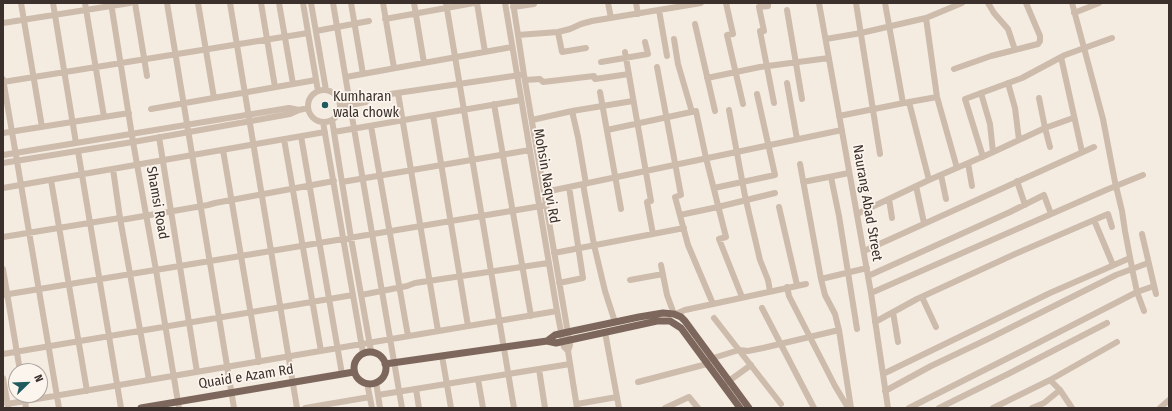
<!DOCTYPE html>
<html>
<head>
<meta charset="utf-8">
<style>
  body { margin:0 }
  #map { position:relative; width:1172px; height:411px; overflow:hidden; background:#f4ebe1; font-family:"Fira Sans Condensed",sans-serif }
  canvas { display:block }
  .frame { position:absolute; inset:0; border:4px solid #3b302b; pointer-events:none }
  .north { position:absolute; left:8px; top:363px; width:40px; height:40px; box-sizing:border-box; background:#fbf5ee; border:1px solid #aea6a0; border-radius:50%; rotate:67deg; font-size:11px; font-weight:700; line-height:16px; text-align:center; color:#3b302b }
  .north::after { content:''; display:block; margin:auto; width:14px; height:18px; background:#1f5a5e; clip-path:polygon(50% 0,100% 100%,50% 72%,0 100%) }
</style>
</head>
<body>
<div id="map">
<canvas width="1172" height="411"></canvas>
<div class="frame"></div>
<div class="north">N</div>
</div>
<script>
const ctx = document.querySelector('canvas').getContext('2d');
ctx.lineJoin = 'round';
function shape(rows) {
  const path = new Path2D();
  for (const r of rows) {
    if (r.length === 3) {
      path.moveTo(r[0] + r[2], r[1]);
      path.arc(r[0], r[1], r[2], 0, 2 * Math.PI);
      continue;
    }
    path.moveTo(r[0], r[1]);
    for (let i = 2; i < r.length; i += 2) path.lineTo(r[i], r[i + 1]);
  }
  return path;
}
function strokePath(path, color, width, dash) {
  ctx.strokeStyle = color;
  ctx.lineWidth = width;
  ctx.lineCap = dash ? 'butt' : 'round';
  ctx.setLineDash(dash || []);
  ctx.stroke(path);
}
function write(font, color, halo, rows, align = 'center') {
  ctx.font = font + ' "Fira Sans Condensed",sans-serif';
  ctx.lineWidth = 3.5;
  ctx.setLineDash([]);
  ctx.textBaseline = 'middle';
  ctx.strokeStyle = halo;
  ctx.fillStyle = color;
  for (const [text, x, y, turn = 0] of rows) {
    ctx.save();
    ctx.translate(x, y);
    ctx.rotate((+turn || 0) * Math.PI / 180);
    ctx.textAlign = isNaN(turn) ? turn : align;
    if (halo) ctx.strokeText(text, 0, 0);
    ctx.fillText(text, 0, 0);
    ctx.restore();
  }
}
strokePath(shape([
  [21,3,42,127],
  [53,3,76,143],
  [85,3,104,117],
  [111,3,133,142,156,270,179,408],
  [135,3,147,76],
  [167,3,234,408],
  [198,3,214,98],
  [230,3,297,408],
  [261,3,275,87],
  [279,3,293,84],
  [303,3,318,91],
  [311,3,326,90],
  [333,3,349,98],
  [351,3,363,74],
  [383,3,394,68],
  [414,3,424,63],
  [446,3,514,408],
  [477,3,485,52],
  [505,3,557,311,564,347,568,351,577,408],
  [513,3,518,35,524,75,570,345,568,351],
  [608,3,611,18],
  [636,3,638,14],
  [726,3,733,34,727,35,743,104],
  [768,3,768,6,759,7,764,31,760,31,774,103],
  [819,3,871,293,888,408],
  [856,3,880,154],
  [885,3,903,103],
  [988,3,994,13,1008,29,1015,50],
  [1072,3,1103,119,1115,182,1122,211,1125,231,1132,268,1137,292,1144,311],
  [513,7,534,4],
  [659,10,667,56],
  [787,10,802,99],
  [1074,13,1099,3],
  [926,18,937,97,957,168],
  [385,19,474,3],
  [3,23,130,3],
  [695,24,715,111],
  [316,31,369,21],
  [558,32,562,52,586,48],
  [518,35,558,32,570,29,581,24,592,21,701,3],
  [674,39,678,64,692,112],
  [826,39,861,33,926,18,962,3],
  [625,52,651,201,647,202,653,234],
  [1061,57,1082,152],
  [601,62,648,54,645,42],
  [657,67,681,195,675,197,688,245,713,304],
  [954,69,991,56,1038,44,1040,41,1040,36,1026,3],
  [346,77,512,47],
  [707,78,760,67,829,58],
  [3,79,59,408],
  [525,80,540,79,543,82,594,76,595,79,629,74],
  [3,82,308,33],
  [787,83,797,139],
  [1008,83,1015,108,1019,140],
  [324,106,16],
  [600,92,621,209],
  [398,93,438,331],
  [981,93,990,124,993,152],
  [1039,98,1045,128,1050,147],
  [339,100,363,95,370,97,520,75],
  [909,102,929,180],
  [494,104,531,316],
  [350,105,402,408],
  [340,107,366,102,370,97],
  [151,109,316,80],
  [729,110,745,196,760,260,768,280,770,291],
  [572,111,578,137,586,184],
  [433,115,468,326],
  [839,116,909,102,937,97],
  [332,120,351,238,371,351],
  [532,120,572,111,633,101],
  [323,122,363,353],
  [371,126,408,336],
  [607,130,696,111,706,158,726,237,719,239,742,297],
  [334,132,521,100],
  [3,133,129,113],
  [301,136,342,374],
  [159,137,197,372],
  [284,139,321,351],
  [223,150,259,362],
  [78,151,121,408],
  [3,155,289,108,299,110],
  [983,157,965,99,1022,78,1065,55,1112,38],
  [3,163,133,142,251,121,290,114,299,110,308,108],
  [968,163,972,186],
  [800,164,821,279,825,295,835,314,839,330,851,408],
  [113,169,120,218,149,380],
  [941,175,946,199],
  [831,177,839,216,857,329],
  [51,180,87,391],
  [1017,181,1025,205],
  [342,182,530,150],
  [803,182,849,173],
  [583,184,594,245,605,291,615,322],
  [916,186,924,223],
  [3,188,325,132],
  [714,188,775,175,757,94],
  [545,192,842,130],
  [889,199,892,218],
  [779,207,797,285],
  [857,214,929,180,989,154,1019,140,1045,128,1073,118],
  [680,215,718,207,775,193],
  [121,220,208,205,215,203,334,181],
  [1094,220,1113,265],
  [1142,234,1156,294],
  [3,237,120,218],
  [864,251,1094,147],
  [554,253,684,228],
  [661,265,667,295,674,314],
  [3,269,20,371],
  [868,276,1010,212,1044,195,1051,214],
  [821,279,867,268],
  [630,280,663,274],
  [559,283,583,278,569,187],
  [787,287,789,296,835,386,847,406,851,408],
  [871,293,1106,190,1143,175],
  [3,295,271,251,547,205],
  [361,295,407,286,415,283,548,263],
  [922,297,936,327],
  [762,308,814,408],
  [893,312,898,342],
  [675,314,685,310,806,284],
  [714,318,781,404],
  [875,322,917,299,1015,254,1108,214,1112,227],
  [605,332,619,408],
  [3,354,353,295],
  [442,356,451,408],
  [710,359,739,350,748,351,763,348,839,330],
  [539,369,545,408],
  [883,374,1050,293,1130,258],
  [3,378,8,406],
  [478,379,483,408],
  [1050,380,1060,390,1072,408],
  [376,382,380,408],
  [638,382,707,364],
  [367,383,372,408],
  [726,383,751,365],
  [416,389,419,408],
  [885,391,931,366,990,338,1116,275,1148,263],
  [24,395,26,408],
  [378,395,570,364],
  [7,404,557,311],
  [577,404,617,397],
  [305,408,370,397],
  [665,408,689,397,698,408],
  [909,408,1028,348,1137,292,1154,286],
  [939,408,1008,374,1107,323],
  [993,408,1050,380,1117,342],
  [1032,408,1044,403,1060,390],
  [1160,408,1169,400]
]), '#cdbbac', 6);
strokePath(shape([
  [547,341,555,335,568,332,639,317,663,313,674,314,681,317,685,321,749,408],
  [370,368,16],
  [385,364,547,341,556,343,657,321,670,321,681,328,740,408],
  [141,408,354,372]
]), '#7d675c', 7);
for (const [x, y, r, color] of [
  [325,105,4,"#1f5a5e"]
]) {
  const dot = new Path2D();
  dot.arc(x, y, r, 0, 2 * Math.PI);
  ctx.fillStyle = color;
  ctx.fill(dot);
  strokePath(dot, '#fbf5ee', 1.5);
}
write('14px', '#3b302b', '#fbf5ee', [
  ["Kumharan",333,97],
  ["wala chowk",333,113]
], 'left');
write('14px', '#3b302b', '#fbf5ee', [
  ["Mohsin Naqvi Rd",546,176,80],
  ["Shamsi Road",157,203,80],
  ["Naurang Abad Street",867,203,80],
  ["Quaid e Azam Rd",246,377,-9]
]);
</script>
</body>
</html>
